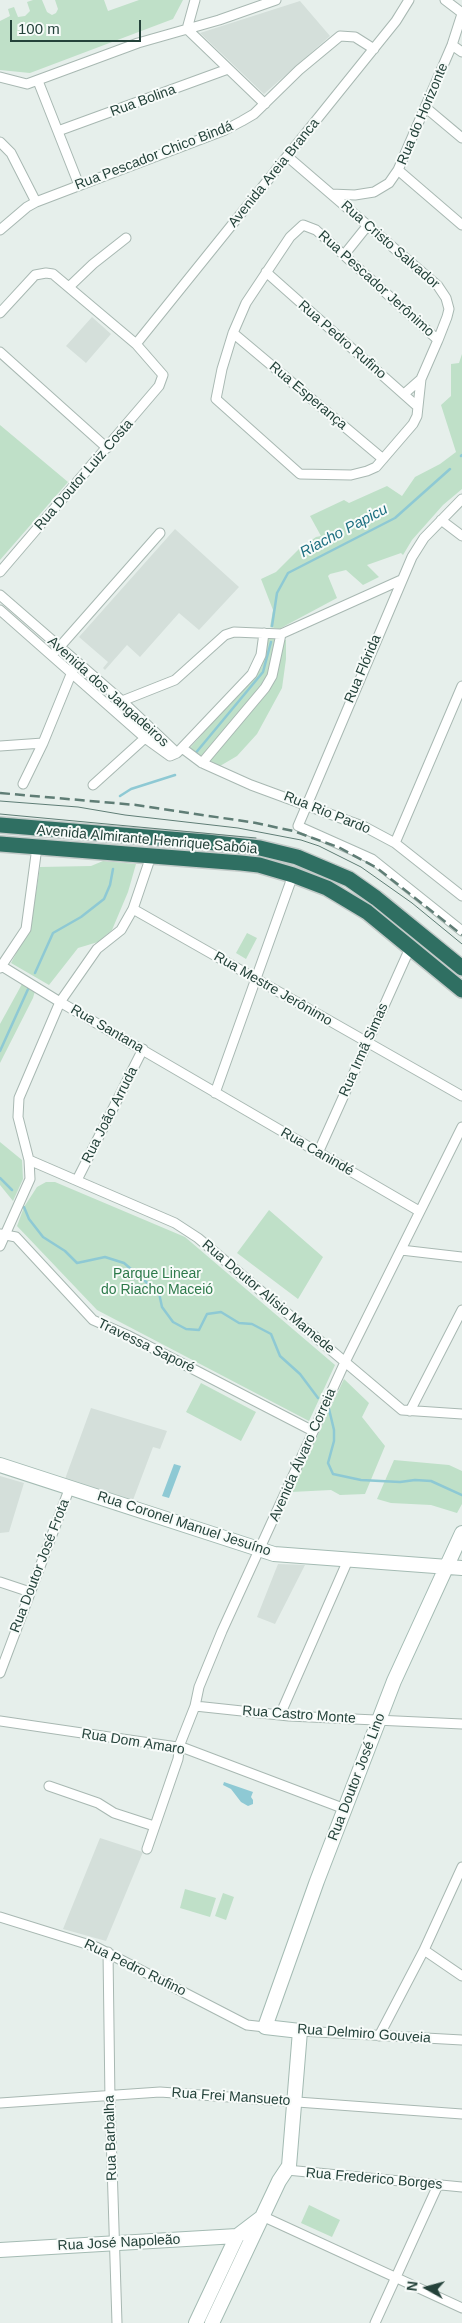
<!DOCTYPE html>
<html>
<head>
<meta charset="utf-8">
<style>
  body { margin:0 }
  #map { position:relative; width:462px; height:2323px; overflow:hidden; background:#e6efeb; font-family:Arial,sans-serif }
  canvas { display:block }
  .north { position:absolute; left:402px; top:2263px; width:50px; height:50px; -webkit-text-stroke:4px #f7fbf9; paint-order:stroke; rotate:277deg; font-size:14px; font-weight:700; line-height:20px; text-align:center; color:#24423a }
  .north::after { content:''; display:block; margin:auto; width:18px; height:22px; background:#24423a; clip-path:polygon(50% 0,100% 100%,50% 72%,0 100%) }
  .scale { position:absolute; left:10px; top:20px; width:131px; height:22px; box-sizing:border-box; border:2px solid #24423a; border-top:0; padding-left:6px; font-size:15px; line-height:18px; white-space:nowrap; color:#24423a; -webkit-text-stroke:4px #f7fbf9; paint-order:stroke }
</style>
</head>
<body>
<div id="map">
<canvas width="462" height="2323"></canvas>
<div class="north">N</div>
<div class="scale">100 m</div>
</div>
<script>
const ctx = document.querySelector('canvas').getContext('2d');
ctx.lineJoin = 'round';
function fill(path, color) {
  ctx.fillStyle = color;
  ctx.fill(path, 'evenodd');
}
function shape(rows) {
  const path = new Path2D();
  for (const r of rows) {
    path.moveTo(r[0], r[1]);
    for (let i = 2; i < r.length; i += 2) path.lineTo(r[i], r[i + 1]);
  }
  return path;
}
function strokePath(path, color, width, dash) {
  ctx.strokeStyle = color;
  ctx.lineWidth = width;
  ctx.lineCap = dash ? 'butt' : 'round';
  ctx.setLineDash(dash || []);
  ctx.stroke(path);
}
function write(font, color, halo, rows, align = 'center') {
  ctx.font = font + ' Arial,sans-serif';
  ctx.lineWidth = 4;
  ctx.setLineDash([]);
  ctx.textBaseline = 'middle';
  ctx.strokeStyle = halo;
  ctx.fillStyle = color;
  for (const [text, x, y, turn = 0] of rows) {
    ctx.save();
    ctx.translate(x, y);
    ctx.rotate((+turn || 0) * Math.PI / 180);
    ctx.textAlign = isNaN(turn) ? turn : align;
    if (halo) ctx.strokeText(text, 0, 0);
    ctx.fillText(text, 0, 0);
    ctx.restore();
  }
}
fill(shape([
  [300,1,330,36,264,94,200,33],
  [92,317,111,334,86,363,66,346],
  [175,529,239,587,199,630,179,613,140,657,127,645,105,670,103,668,108,662,79,637],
  [91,1408,167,1431,160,1449,153,1447,133,1500,65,1479],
  [0,1476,24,1483,9,1532,0,1533],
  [278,1564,305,1565,275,1624,257,1617],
  [100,1838,143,1852,106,1941,63,1929]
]), '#d4dfda');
fill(shape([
  [33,0,42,0,47,12,52,15,56,13,58,9,55,0,104,0,108,11,139,0,183,0,173,19,30,73,0,70,0,21,10,16,8,9,14,7,18,17,25,16,30,11,27,2],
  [462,354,462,489,443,505,412,540,403,555,401,553,367,565,379,577,363,585,346,570,330,574,328,576,337,598,279,629,270,627,273,610,261,579,276,572,299,549,316,537,321,536,310,516,344,500,349,503,387,486,402,496,415,477,440,464,456,452,441,405,451,396,451,364,459,363],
  [0,425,68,482,0,560],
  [267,638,286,640,286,659,282,688,257,734,237,756,220,766,189,749,261,668,266,652],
  [103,861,136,864,128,892,112,930,98,942,78,948,49,985,11,963,31,925,40,867,91,866],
  [247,933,257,938,246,959,236,953],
  [22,984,35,991,33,998,0,1063,0,1024],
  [0,1142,22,1160,23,1179,13,1201,0,1185],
  [46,1182,55,1182,185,1237,335,1365,309,1421,97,1310,17,1226,24,1207,37,1187],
  [269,1210,323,1257,298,1299,237,1253],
  [344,1379,369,1403,362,1417,385,1446,365,1494,340,1495,331,1490,291,1492],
  [201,1383,256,1412,241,1441,186,1412],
  [394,1460,449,1465,462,1471,462,1504,457,1513,431,1505,391,1503,377,1499],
  [185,1889,216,1898,210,1917,180,1908],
  [223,1893,234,1897,226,1920,215,1916],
  [309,2205,340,2220,332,2237,301,2223]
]), '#bfe0c8');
fill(shape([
  [174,1464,181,1466,169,1498,162,1496],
  [224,1782,253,1792,251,1797,253,1800,253,1804,248,1806,241,1802,231,1789,223,1785]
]), '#8ec9d4');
strokePath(shape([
  [461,456,462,455],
  [272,626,277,593,288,573,395,518,450,469],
  [194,755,263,672,271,642],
  [120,796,131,789,175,775],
  [35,973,53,933,81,917,104,899,110,885,113,869],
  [0,1051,29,987],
  [0,1178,12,1190],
  [24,1207,29,1219,43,1237,65,1251,77,1263,105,1257,124,1263,159,1293,162,1307,173,1322,186,1329,199,1330,207,1314,221,1312,239,1323,252,1324,271,1334,280,1356,300,1374,318,1398],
  [329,1409,334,1430,334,1441,328,1463,333,1474,361,1480,400,1482,415,1480,431,1481,462,1495]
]), '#8ec9d4', 2.5);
const street = shape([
  [195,0,187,29,265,104],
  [445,0,462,13],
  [452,45,462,52],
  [0,77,27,84,138,43,219,20,276,0],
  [38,81,79,185],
  [425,107,462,138],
  [58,131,228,69],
  [0,142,11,153,36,202],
  [288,157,438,286,446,298,449,309,447,317,438,340,421,379,417,416,413,424,376,467,367,471,351,475,300,474,216,399,222,369,233,333,246,303,290,237,303,225,316,230,438,340],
  [398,170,462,225],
  [331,194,355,195,374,192,389,183,398,170,452,45,462,14],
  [0,230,27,207,36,202,225,130,242,121,254,114,299,70,340,36,355,37,374,49],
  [344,255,368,225],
  [266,272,418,407],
  [70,286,93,264,126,238],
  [0,313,35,275,46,273,53,274,136,344,163,375,159,386,0,572],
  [233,333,383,459],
  [136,344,396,21,409,0],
  [0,352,107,448],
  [404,394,421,379],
  [462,499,424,538,412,557,298,826,372,859,462,931],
  [441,520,462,536],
  [0,595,122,701,177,753],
  [0,610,145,738,170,756,177,753,252,674,261,655,264,633],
  [56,651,160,533],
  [112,708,122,701,175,680,225,635,234,632,281,634,401,580],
  [0,746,43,743],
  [182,748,202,763,251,785,365,827,395,843,462,896],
  [202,763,265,688,272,676,281,634],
  [23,784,43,743,74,667],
  [93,785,145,738],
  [395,843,462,686],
  [151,856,133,909,462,1096],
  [0,965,60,1002,419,1211],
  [0,968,26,929,37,847],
  [215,1093,293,875],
  [318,1153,410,948],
  [29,1160,175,1223,198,1238,402,1410,462,1414],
  [77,1180,143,1049],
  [0,1234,16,1237,93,1320,127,1335,313,1431],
  [0,1246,30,1179,29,1160,18,1117,19,1098,60,1002,97,949,121,930,133,909],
  [401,1250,462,1257],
  [410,1411,462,1310],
  [0,1582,30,1592],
  [0,1673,70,1487],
  [195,1706,289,1716,462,1724],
  [280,1715,348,1560],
  [0,1721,184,1748,345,1809],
  [49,1786,98,1803,114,1813,154,1826],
  [147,1849,178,1759,180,1744,195,1706,199,1687,222,1631,345,1362,462,1127],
  [0,1917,96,1947,247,2025,265,2027],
  [424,1950,462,1976],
  [108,1952,110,2101,117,2323],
  [300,2031,462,2040],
  [379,2036,424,1950,462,1867],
  [0,2103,160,2092,462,2114],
  [287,2170,462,2187],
  [262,2216,462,2308],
  [375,2323,438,2185]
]);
const secondary = shape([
  [0,1465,274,1554,462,1568],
  [0,2250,237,2236],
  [196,2323,237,2236,262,2217],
  [212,2323,279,2181,289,2166,300,2031,265,2027,317,1881,394,1681,462,1533]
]);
const highway = shape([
  [0,825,207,842,260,848,297,857,349,879,376,898,462,968],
  [0,844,241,863,259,865,293,875,327,888,367,912,462,990]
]);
strokePath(street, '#a8b8b2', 11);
strokePath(secondary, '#a4bbb3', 16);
strokePath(highway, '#c2cac8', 18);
strokePath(street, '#fff', 9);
strokePath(secondary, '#fff', 14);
strokePath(highway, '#2f6f62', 15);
strokePath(shape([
  [0,801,78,807,125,815,238,828,301,840,319,846,361,867,412,903,462,944],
  [0,814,256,838]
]), '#5f7d75', 1);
strokePath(shape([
  [0,793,136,805,256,823,293,831,338,847,377,868,462,935]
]), '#5f7d75', 2.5, [10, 5]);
write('14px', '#24423a', '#f7fbf9', [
  ["Rua Bolina",143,101,-20],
  ["Rua do Horizonte",423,114,-67],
  ["Rua Pescador Chico Bindá",154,156,-21],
  ["Avenida Areia Branca",274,173,-51],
  ["Rua Cristo Salvador",390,245,41],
  ["Rua Pescador Jerônimo",376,284,42],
  ["Rua Pedro Rufino",342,340,41],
  ["Rua Esperança",308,396,40],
  ["Rua Doutor Luiz Costa",84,475,-49],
  ["Rua Flórida",363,669,-67],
  ["Avenida dos Jangadeiros",108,692,42],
  ["Rua Rio Pardo",327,813,22],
  ["Avenida Almirante Henrique Sabóia",147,840,5],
  ["Rua Mestre Jerônimo",273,989,30],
  ["Rua Santana",107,1029,30],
  ["Rua Irmã Simas",364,1050,-66],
  ["Rua João Arruda",110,1115,-63],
  ["Rua Canindé",317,1152,30],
  ["Rua Doutor Alísio Mamede",268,1297,40],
  ["Travessa Saporé",146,1346,26],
  ["Avenida Álvaro Correia",303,1455,-66],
  ["Rua Coronel Manuel Jesuíno",184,1524,18],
  ["Rua Doutor José Frota",40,1566,-69],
  ["Rua Castro Monte",299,1715,4],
  ["Rua Dom Amaro",133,1742,9],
  ["Rua Doutor José Lino",357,1777,-69],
  ["Rua Pedro Rufino",135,1968,26],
  ["Rua Delmiro Gouveia",364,2034,4],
  ["Rua Frei Mansueto",231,2097,4],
  ["Rua Barbalha",111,2138,-92],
  ["Rua Frederico Borges",374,2179,5],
  ["Rua José Napoleão",119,2243,-3]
]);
write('14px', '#2d7a4b', '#f7fbf9', [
  ["Parque Linear",157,1274],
  ["do Riacho Maceió",157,1290]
]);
write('italic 15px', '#1c6f80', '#f7fbf9', [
  ["Riacho Papicu",344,531,-28]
]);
</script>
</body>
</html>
